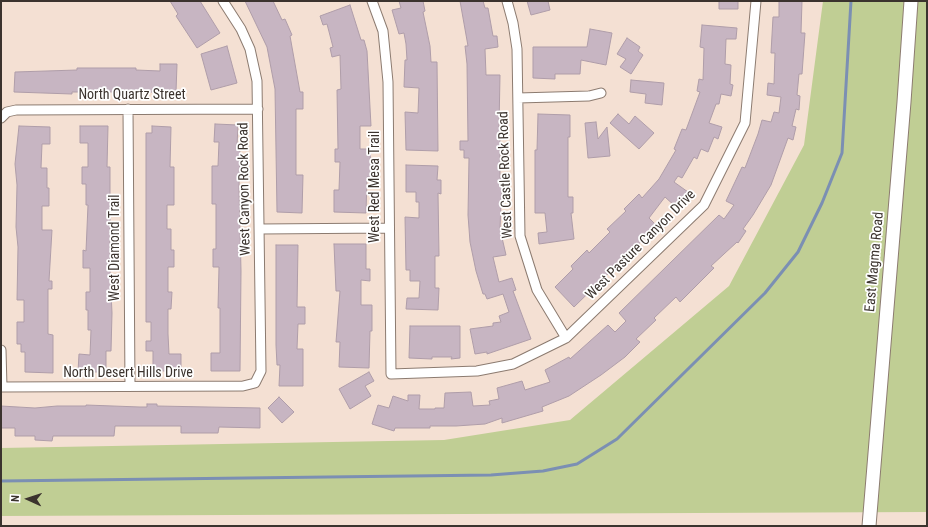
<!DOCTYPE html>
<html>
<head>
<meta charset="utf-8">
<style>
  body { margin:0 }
  #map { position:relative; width:928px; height:527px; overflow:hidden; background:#f4e0d3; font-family:"Roboto Condensed",sans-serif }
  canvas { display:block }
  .frame { position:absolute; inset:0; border:2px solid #3b332e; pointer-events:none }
  .north { position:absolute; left:8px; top:479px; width:40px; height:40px; -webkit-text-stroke:3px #fff; paint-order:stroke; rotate:273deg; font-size:11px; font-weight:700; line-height:16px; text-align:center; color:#3b332e }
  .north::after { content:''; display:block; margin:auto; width:14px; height:18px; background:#3b332e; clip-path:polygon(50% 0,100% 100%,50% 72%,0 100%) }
</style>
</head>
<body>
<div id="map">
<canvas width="928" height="527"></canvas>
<div class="frame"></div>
<div class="north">N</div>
</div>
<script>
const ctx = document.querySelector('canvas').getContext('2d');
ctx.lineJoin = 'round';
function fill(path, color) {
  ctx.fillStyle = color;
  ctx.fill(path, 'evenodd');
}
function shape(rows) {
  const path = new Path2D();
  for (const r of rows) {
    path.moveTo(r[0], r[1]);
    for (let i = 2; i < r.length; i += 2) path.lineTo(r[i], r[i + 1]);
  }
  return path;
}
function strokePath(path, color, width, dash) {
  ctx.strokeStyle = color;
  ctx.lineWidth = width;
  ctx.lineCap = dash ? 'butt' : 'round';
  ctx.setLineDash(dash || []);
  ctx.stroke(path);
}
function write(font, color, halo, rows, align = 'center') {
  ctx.font = font + ' "Roboto Condensed",sans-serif';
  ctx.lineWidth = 3.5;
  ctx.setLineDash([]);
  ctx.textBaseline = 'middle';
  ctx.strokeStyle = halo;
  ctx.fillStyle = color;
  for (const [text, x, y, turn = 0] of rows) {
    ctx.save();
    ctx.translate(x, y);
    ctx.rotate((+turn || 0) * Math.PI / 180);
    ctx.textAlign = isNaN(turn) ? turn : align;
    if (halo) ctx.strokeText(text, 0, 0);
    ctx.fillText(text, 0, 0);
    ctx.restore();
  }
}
fill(shape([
  [823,1,927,1,927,512,1,516,1,448,444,440,570,420,729,286,804,145]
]), '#c0ce94');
strokePath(shape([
  [1,481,491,475,543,471,577,464,617,439,765,293,798,252,822,203,842,153,851,1]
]), '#7b8fb3', 3);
const building = shape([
  [170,1,200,1,220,33,197,48,176,16,178,14,170,1],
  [245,1,273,1,282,20,285,19,292,35,290,36,300,92,303,92,303,109,296,109,296,175,303,175,302,213,277,212,275,89,267,47,245,1],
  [399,1,423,1,425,11,423,12,430,46,431,62,437,62,438,151,406,150,405,112,418,113,419,88,404,87,405,60,407,60,406,44,404,33,399,34,392,10,401,8,399,1],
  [460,1,483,1,485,8,488,8,493,36,497,36,498,47,485,49,486,75,500,75,499,127,500,127,500,178,502,178,500,229,506,255,493,257,499,282,512,278,516,290,513,291,531,339,487,354,487,352,475,354,470,329,493,326,493,323,501,322,499,316,509,312,503,294,487,299,485,294,483,294,476,271,470,242,468,215,469,158,464,158,464,150,460,150,460,141,468,141,467,64,465,46,468,46,460,1],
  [527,1,548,1,550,10,531,15,527,1],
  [719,1,738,1,738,9,719,9,719,1],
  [779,1,802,1,801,33,805,33,802,74,799,74,797,95,800,96,799,110,796,109,792,126,796,127,793,140,788,138,771,185,753,215,743,229,746,231,738,243,737,242,711,266,714,268,680,302,676,297,654,318,656,320,636,339,640,342,625,357,601,375,569,396,542,407,543,411,502,423,502,418,485,424,456,426,430,426,430,428,395,428,394,431,372,424,378,405,389,408,393,396,408,401,408,395,420,395,419,409,435,409,435,408,444,408,445,393,471,392,473,406,490,405,489,401,499,399,497,388,522,381,525,390,550,382,545,370,569,357,570,359,608,325,615,332,626,321,619,313,719,215,724,219,734,205,726,201,742,167,745,168,758,134,762,120,771,122,774,112,779,113,781,97,767,95,768,83,774,84,775,53,771,53,773,17,779,17,779,1],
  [350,5,361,40,364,40,367,51,371,126,360,126,360,149,370,149,371,177,367,177,366,213,334,212,334,190,339,190,340,162,335,162,335,149,338,149,337,90,341,89,340,55,332,57,330,48,333,47,327,24,323,25,320,16,350,5],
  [702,25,737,28,736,39,726,39,725,64,731,65,730,84,733,85,731,96,721,94,719,104,716,104,709,123,722,127,718,139,714,137,708,152,701,149,697,159,694,157,682,178,678,176,674,182,688,192,676,207,665,197,649,218,657,226,574,307,555,287,573,269,571,266,587,250,589,253,610,232,607,229,626,211,624,209,639,194,642,198,659,179,676,150,674,149,682,129,686,130,700,92,697,91,699,79,703,80,704,48,700,47,702,25],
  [590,29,612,33,606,65,581,60,580,74,555,74,555,79,533,78,533,47,587,47,590,29],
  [627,38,640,47,638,51,643,55,631,74,620,67,626,59,617,54,627,38],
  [227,46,237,83,211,90,201,54,227,46],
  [160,64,177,64,176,92,72,92,72,94,14,92,15,72,77,70,77,68,136,68,136,70,160,71,160,64],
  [631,80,664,83,662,105,645,103,646,94,630,92,631,80],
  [538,114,570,115,570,137,568,137,568,197,573,197,573,213,571,213,574,239,539,244,538,233,547,232,545,213,535,213,535,150,537,150,538,114],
  [618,114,629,124,635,116,654,133,639,149,610,123,618,114],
  [596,122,598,139,607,127,610,156,588,158,585,123,596,122],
  [215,124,238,125,237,146,240,146,239,187,241,271,240,371,211,371,211,353,220,353,220,308,218,308,219,267,213,267,213,249,216,249,216,204,212,204,212,166,218,166,219,142,214,142,215,124],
  [19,126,50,127,50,144,42,144,41,168,47,168,47,188,49,188,49,206,42,206,42,230,52,230,49,281,52,281,52,289,48,289,48,334,53,335,53,373,25,372,25,352,21,352,21,344,17,344,17,322,24,322,24,300,17,300,18,247,16,227,17,185,15,164,19,126],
  [80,126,108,126,107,167,110,167,110,271,112,313,111,351,106,351,106,372,78,372,79,354,90,355,91,330,88,330,88,310,86,310,86,292,90,292,90,268,83,268,83,250,86,251,88,205,86,205,86,184,82,184,82,167,88,167,88,143,80,143,80,126],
  [152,126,171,127,170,167,174,167,174,205,167,205,167,229,171,229,171,250,174,250,174,267,168,267,168,292,172,292,171,309,168,309,168,334,169,354,181,354,181,371,153,371,153,351,146,351,146,341,151,341,151,322,146,322,146,133,152,133,152,126],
  [406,165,438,166,437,180,441,180,441,194,438,193,439,256,435,256,435,288,439,288,438,310,406,309,407,298,419,298,420,281,410,281,410,270,406,270,405,217,419,218,419,202,416,202,416,192,406,192,406,165],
  [334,244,366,244,366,269,370,269,370,281,361,280,361,305,372,305,372,331,370,331,369,368,339,367,340,342,336,342,340,291,336,291,334,244],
  [276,245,298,245,297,307,305,307,305,324,298,324,297,349,303,349,303,386,279,386,280,365,277,365,276,345,276,245],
  [410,326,460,326,460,358,451,359,452,357,432,357,432,359,409,358,410,326],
  [369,372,374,381,365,386,371,396,350,409,339,389,369,372],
  [279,397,294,412,282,423,268,408,279,397],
  [147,404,157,404,157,406,260,408,260,428,219,427,218,433,181,433,181,426,115,426,114,436,53,436,52,441,35,440,35,436,15,436,15,428,1,428,1,406,35,408,57,406,86,406,86,405,140,407,147,407,147,404]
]);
fill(building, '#c7b5c2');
strokePath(building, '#af9da9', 1);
const street = shape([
  [372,1,383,31,388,82,391,374,477,371,513,364,566,338,704,205,745,123,756,1],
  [507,1,513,23,517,49,520,236,537,290,566,338],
  [518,98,589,96,601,93],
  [128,109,130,386],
  [1,118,7,112,16,110,258,109],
  [260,229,389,228],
  [1,350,2,387],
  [1,387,243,386,255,383,261,371,257,81,250,49,241,29,223,1]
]);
const secondary = shape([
  [869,526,904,102,911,1]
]);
strokePath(street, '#8c7b70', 11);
strokePath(secondary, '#8c7b70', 15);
strokePath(street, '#fff', 9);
strokePath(secondary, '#fff', 13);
write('14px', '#3b332e', '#fff', [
  ["North Quartz Street",132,95],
  ["West Castle Rock Road",506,175,-92],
  ["West Red Mesa Trail",375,187,-90],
  ["West Canyon Rock Road",245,189,-91],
  ["West Pasture Canyon Drive",641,245,-45],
  ["West Diamond Trail",115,248,-90],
  ["East Magma Road",875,262,-85],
  ["North Desert Hills Drive",128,373]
]);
</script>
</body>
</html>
